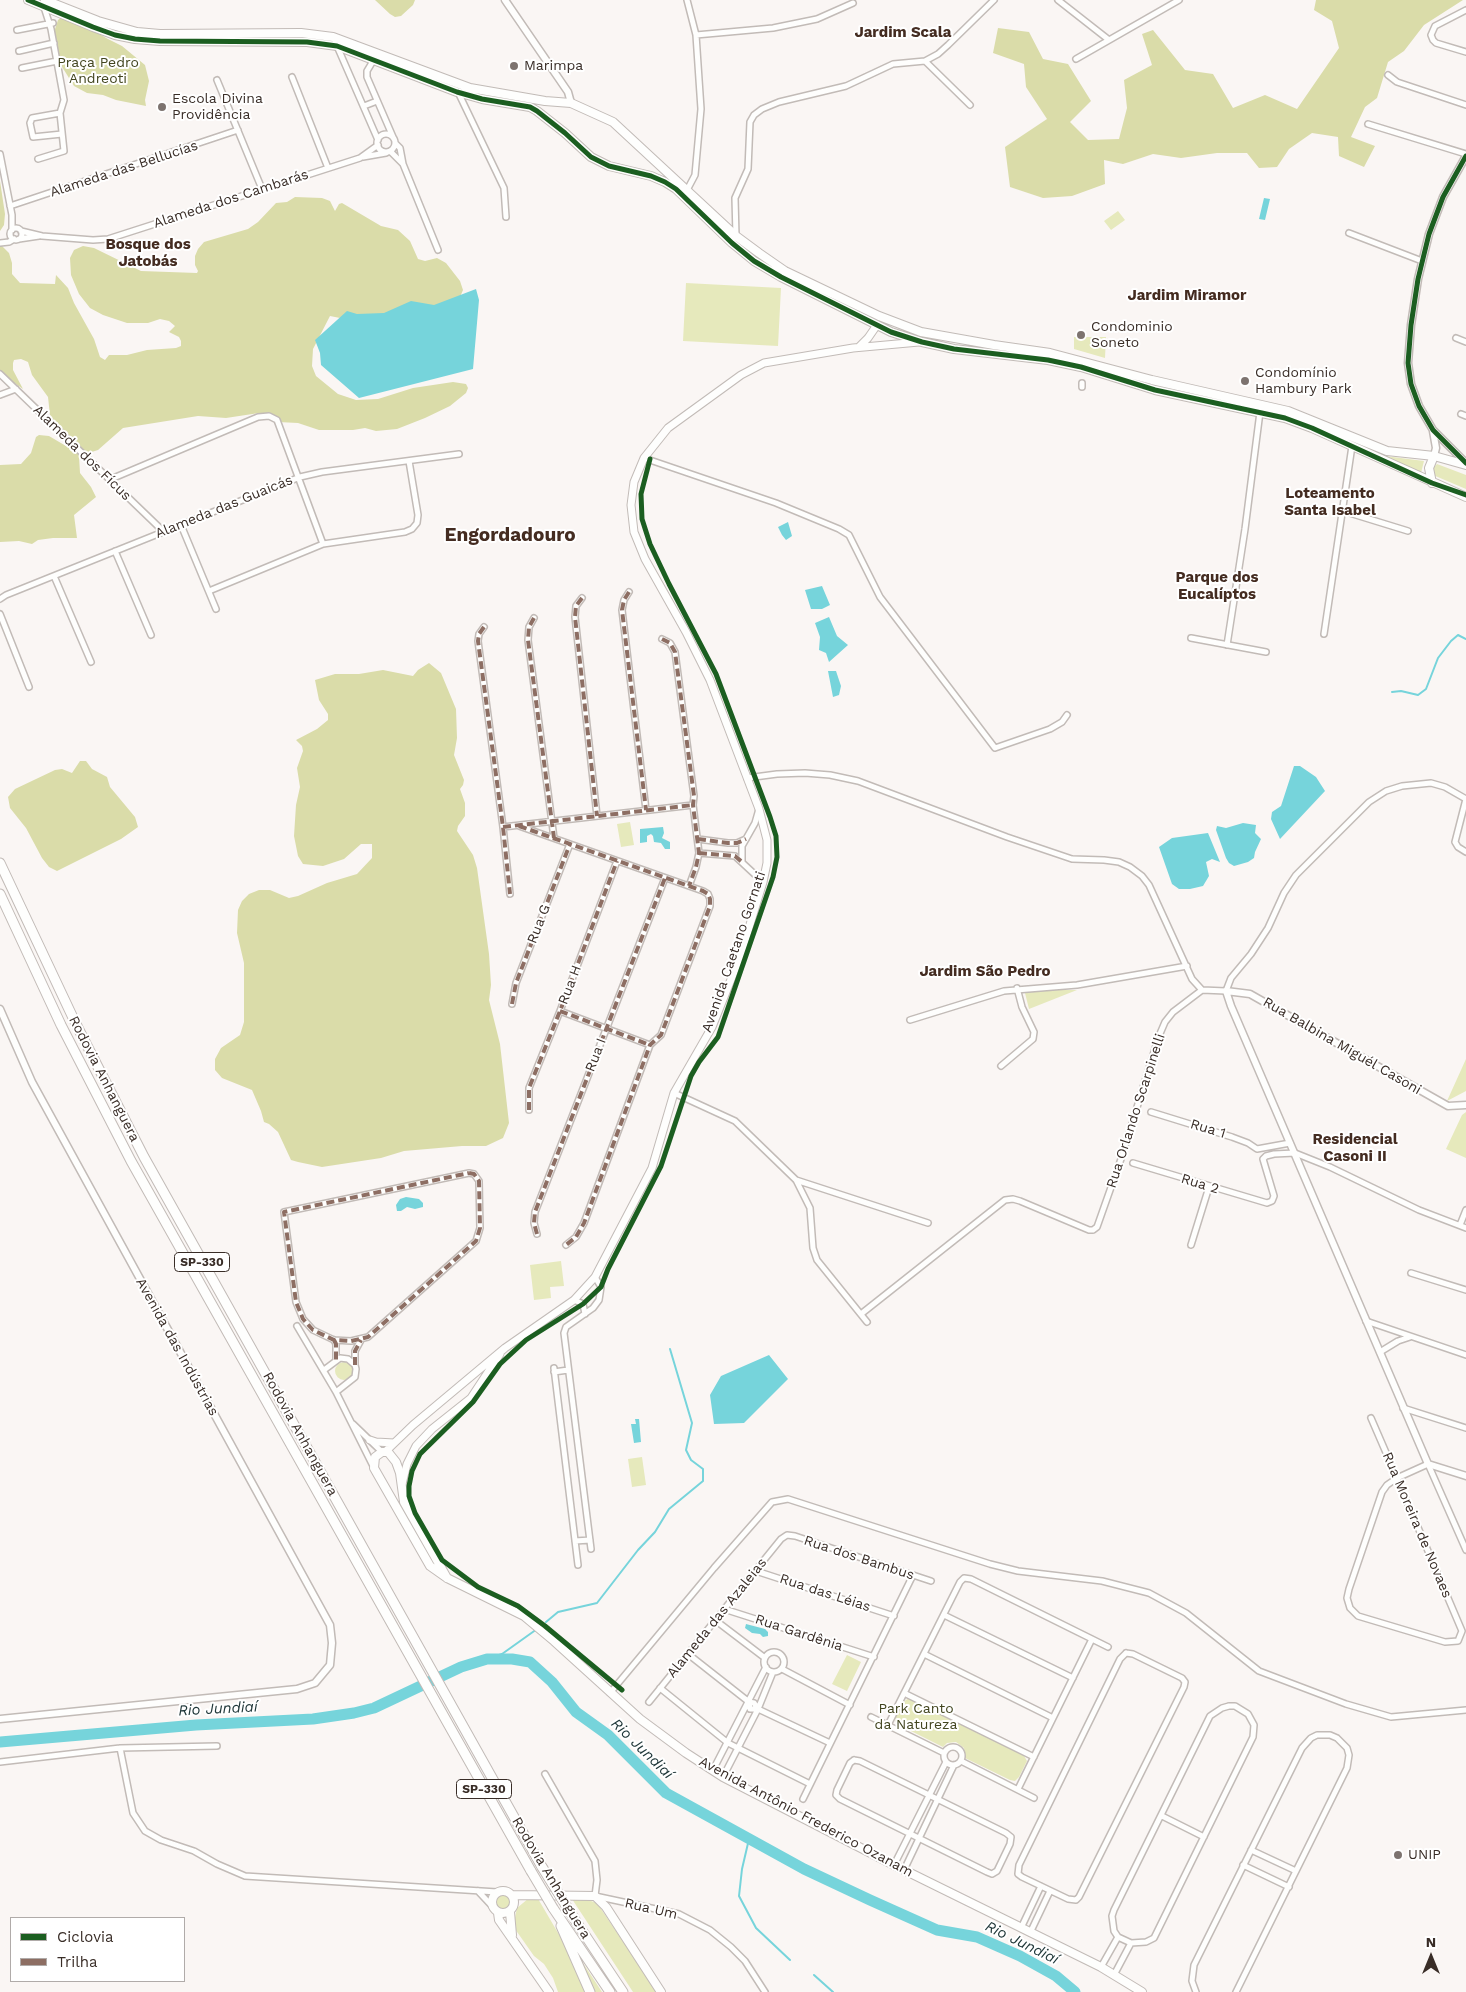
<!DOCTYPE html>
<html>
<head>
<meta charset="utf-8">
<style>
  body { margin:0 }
  #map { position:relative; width:1466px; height:1992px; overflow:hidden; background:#faf6f4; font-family:"Work Sans",sans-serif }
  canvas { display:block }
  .legend { position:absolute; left:10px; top:1917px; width:175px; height:65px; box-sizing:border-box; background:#fff; border:1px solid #b0aba9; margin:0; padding:6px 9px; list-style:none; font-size:15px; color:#392d27 }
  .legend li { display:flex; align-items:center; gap:10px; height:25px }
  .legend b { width:25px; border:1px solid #b0aba9 }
  .north { position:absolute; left:1406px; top:1932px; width:50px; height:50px; -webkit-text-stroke:4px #fff; paint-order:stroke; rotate:0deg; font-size:14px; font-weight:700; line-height:20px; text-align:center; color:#392d27 }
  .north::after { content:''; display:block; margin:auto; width:18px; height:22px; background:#392d27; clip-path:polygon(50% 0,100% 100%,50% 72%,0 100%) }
</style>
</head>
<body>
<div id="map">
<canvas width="1466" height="1992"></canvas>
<ul class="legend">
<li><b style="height:6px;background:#1b5e20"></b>Ciclovia</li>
<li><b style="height:6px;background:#8d6e63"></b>Trilha</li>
</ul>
<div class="north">N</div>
</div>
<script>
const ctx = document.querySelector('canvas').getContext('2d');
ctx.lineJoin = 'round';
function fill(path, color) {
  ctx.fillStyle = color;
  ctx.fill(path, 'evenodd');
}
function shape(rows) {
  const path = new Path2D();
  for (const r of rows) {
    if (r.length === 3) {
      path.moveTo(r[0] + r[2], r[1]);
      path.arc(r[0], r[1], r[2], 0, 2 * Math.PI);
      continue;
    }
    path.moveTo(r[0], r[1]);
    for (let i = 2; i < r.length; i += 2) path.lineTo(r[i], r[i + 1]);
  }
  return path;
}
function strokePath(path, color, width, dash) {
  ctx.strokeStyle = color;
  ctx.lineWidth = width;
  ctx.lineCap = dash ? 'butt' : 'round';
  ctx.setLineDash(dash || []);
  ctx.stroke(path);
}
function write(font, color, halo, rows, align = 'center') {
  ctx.font = font + ' "Work Sans",sans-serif';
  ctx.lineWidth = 4;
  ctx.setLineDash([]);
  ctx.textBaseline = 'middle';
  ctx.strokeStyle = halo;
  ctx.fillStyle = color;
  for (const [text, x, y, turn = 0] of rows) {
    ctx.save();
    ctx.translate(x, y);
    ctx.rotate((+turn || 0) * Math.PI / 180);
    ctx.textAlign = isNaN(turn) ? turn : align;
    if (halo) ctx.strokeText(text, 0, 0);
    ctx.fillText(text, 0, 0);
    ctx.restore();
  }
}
fill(shape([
  [1118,211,1125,220,1111,230,1104,221],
  [686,283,781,288,778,346,683,341],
  [1074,337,1106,337,1105,358,1074,349],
  [1385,456,1424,461,1421,473],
  [1437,464,1466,475,1466,489,1433,475,1433,468],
  [630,822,634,845,621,847,617,824],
  [1054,990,1077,990,1029,1009,1025,993,1030,991],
  [1466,1059,1466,1091,1447,1101],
  [1466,1112,1466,1158,1446,1149,1462,1115],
  [561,1261,564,1286,550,1287,551,1298,534,1300,530,1265],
  [344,1371,9],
  [642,1457,646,1485,632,1487,628,1459],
  [847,1655,861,1662,847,1691,832,1684],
  [909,1698,1023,1754,1027,1761,1019,1777,1015,1781,1010,1780,965,1758,964,1748,956,1742,947,1743,943,1747,899,1725,895,1721,896,1716,903,1702],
  [503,1902,7],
  [537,1897,561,1938,585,1992,558,1992,553,1978,544,1964,534,1956,515,1929,514,1922,517,1908,529,1898],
  [572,1899,588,1900,597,1903,657,1992,633,1992],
  [583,1963,602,1992,594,1992,581,1965]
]), '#e6e9bc');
fill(shape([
  [375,0,415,0,413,5,401,16,395,17,390,14],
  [1316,0,1463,0,1424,25,1404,51,1388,62,1377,98,1365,107,1351,137,1375,146,1364,167,1339,156,1338,137,1312,133,1289,149,1277,167,1259,168,1247,153,1217,153,1181,158,1153,154,1123,164,1104,160,1105,184,1072,196,1043,198,1010,187,1005,147,1047,119,1026,87,1024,64,993,53,998,28,1029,32,1043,59,1068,64,1091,101,1070,122,1088,140,1119,139,1127,108,1124,80,1152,65,1142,34,1153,30,1185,70,1213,74,1233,108,1265,95,1297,109,1339,48,1332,21,1314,10],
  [65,14,108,39,122,46,145,65,149,81,145,100,146,106,116,100,103,95,87,93,74,86,59,62,53,35,58,20],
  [0,181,5,214,4,225,0,231],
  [295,197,322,198,330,201,335,211,339,204,342,203,381,226,398,230,410,241,418,259,425,261,437,258,446,263,460,281,463,290,460,297,451,305,365,323,330,316,313,349,312,366,316,376,338,394,356,400,378,399,413,388,453,382,466,384,468,388,466,393,450,406,425,418,397,429,376,431,365,428,353,430,319,430,298,423,278,422,259,413,226,418,198,416,123,428,98,450,79,456,80,473,91,487,96,497,74,515,77,538,53,538,38,540,32,544,19,541,0,542,0,465,21,464,31,453,36,437,39,435,49,436,66,446,68,445,50,415,48,397,32,375,28,362,21,359,14,360,13,363,13,370,23,389,0,373,0,244,9,253,12,263,12,274,20,283,55,284,56,275,68,288,74,303,94,339,100,357,105,360,109,355,127,355,147,350,176,348,181,346,181,341,179,337,169,332,175,326,169,321,160,319,148,323,127,323,103,315,90,308,79,294,71,275,70,258,74,250,83,246,94,248,141,271,197,273,198,271,195,265,195,256,198,249,204,242,248,229,258,222,276,203,287,202],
  [429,663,441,673,456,709,457,738,454,755,464,780,463,785,460,789,465,803,465,816,458,826,457,831,473,855,477,868,489,954,491,985,489,1000,500,1044,509,1123,503,1138,486,1146,462,1146,404,1151,381,1158,322,1167,298,1162,291,1160,278,1132,269,1124,264,1122,261,1111,252,1090,222,1078,215,1070,215,1059,221,1048,240,1035,244,1022,244,963,237,933,238,910,242,901,249,894,259,890,270,890,289,898,298,896,327,883,357,874,372,858,372,844,361,844,344,859,323,866,303,864,298,856,294,836,296,805,300,787,297,768,303,751,302,746,296,740,317,729,328,720,328,714,319,700,315,680,335,674,359,674,383,670,413,676,418,670],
  [80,761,86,761,92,769,107,777,110,787,135,817,138,827,121,839,57,871,49,867,42,858,26,828,10,808,8,797,15,789,55,770,62,769,72,773]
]), '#dadca9');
fill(shape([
  [1264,198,1270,199,1265,220,1259,219],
  [476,289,479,300,473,369,359,398,321,365,320,353,315,340,347,311,357,314,384,313,411,301,434,305],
  [788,522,792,536,786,540,782,535,778,527],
  [822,586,830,605,822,609,811,609,805,590],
  [829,617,837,636,848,645,829,662,826,653,819,650,820,637,815,623],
  [828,671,836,671,841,686,839,695,833,697],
  [1294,766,1300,766,1316,777,1325,791,1280,839,1271,819,1272,812,1281,806],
  [1243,823,1256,825,1255,833,1261,839,1255,852,1254,858,1248,862,1234,866,1229,863,1226,858,1216,830,1217,826,1226,828],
  [663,827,664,833,662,838,670,842,670,849,665,849,661,843,654,842,653,836,651,834,647,836,647,842,640,843,640,829],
  [1208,833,1220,862,1212,859,1206,862,1209,876,1203,886,1190,889,1179,889,1172,884,1159,847,1172,838],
  [406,1197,419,1199,423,1203,423,1207,415,1209,407,1207,401,1211,397,1211,396,1205,400,1199],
  [769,1355,788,1379,744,1423,714,1424,710,1395,721,1376],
  [635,1419,639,1419,641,1442,634,1443,631,1424,636,1424],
  [746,1624,765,1629,768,1632,768,1636,763,1637,760,1634,752,1633,745,1628]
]), '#76d4db');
strokePath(shape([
  [1392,692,1401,691,1418,695,1426,689,1438,658,1451,641,1458,635,1466,639],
  [546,1622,558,1612,597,1603,638,1550,655,1532,669,1509,703,1481,703,1469,691,1460,686,1450,692,1423,670,1349],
  [487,1659,502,1654,537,1629],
  [749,1839,742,1869,739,1896,756,1928,790,1960],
  [814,1975,833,1992]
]), '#76d4db', 2);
strokePath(shape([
  [0,1742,196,1725,313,1719,354,1713,374,1708,461,1667,487,1659,512,1659,530,1662,552,1682,576,1712,608,1735,666,1793,804,1869,870,1900,937,1930,977,1937,1020,1956,1056,1976,1075,1992]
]), '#76d4db', 11);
const minor = shape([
  [1058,0,1109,40],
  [44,7,51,29,64,100,60,113,32,118,30,123,33,137,62,134],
  [1466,10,1435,26,1431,35,1433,40,1436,43,1466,52],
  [17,30,53,23],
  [696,35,773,28,817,19,853,3],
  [337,46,378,140],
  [19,51,54,43],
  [1076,59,1179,0],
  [373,61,367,71,367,77,393,137],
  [925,61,938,54,948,45,994,0],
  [22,68,57,61],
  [1388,75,1397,82,1466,105],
  [292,77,328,168],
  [217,80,262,189],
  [458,92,504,188,506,217],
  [364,106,377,101],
  [1368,124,1466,154],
  [386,143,9],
  [395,143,400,148,403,164,438,250],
  [390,151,403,164],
  [0,154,12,215,12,230],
  [363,157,386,153],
  [38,159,64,151,60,113],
  [686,192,695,175,701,109,696,35,687,0],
  [10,206,238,130],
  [16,234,6],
  [21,231,42,236,93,240,108,239,360,158,378,145],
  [1349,233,1422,261],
  [736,236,735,198,748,169,750,122,754,115,762,109,779,102,846,86,893,64,925,61,970,105],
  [19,239,39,236],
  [0,243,9,242,14,239],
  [1456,338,1466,342],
  [0,374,164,532],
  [1082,387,1082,383],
  [0,395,16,389],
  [1461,414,1466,416],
  [644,458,776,503,839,529,849,535,880,597,995,748,1050,729,1062,722,1067,715],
  [111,479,258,417,269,416,277,420,323,544],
  [1343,511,1408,531],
  [181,525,216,609],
  [115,551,151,635],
  [54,576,91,662],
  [209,591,323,544,405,532,412,529,417,523,418,515,409,461],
  [629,592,624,600,622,610,646,810],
  [582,598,576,606,575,617,597,816],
  [0,599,6,595,300,477,322,472,459,454],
  [0,614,29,687],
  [534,618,529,627,528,640,554,838],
  [484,627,479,634,478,641,503,827,510,894],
  [1324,634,1352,446],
  [1191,638,1266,652],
  [662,639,670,643,675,652,694,796,693,805,699,853,696,867,689,886],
  [1227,645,1245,529,1260,412],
  [747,778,777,774,805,773,830,775,858,781,1007,837,1072,859,1104,860,1119,862,1130,867,1142,876,1149,885,1192,979,1202,990],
  [519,826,703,891,708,894,710,899,710,906,661,1035,650,1045,584,1223,576,1237,566,1245],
  [503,827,693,805],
  [698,839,728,843,737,843,746,839],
  [699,853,735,856,763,882],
  [742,862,742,846,755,823,759,809],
  [512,1004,516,983,570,844],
  [560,1011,650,1045],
  [910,1020,1004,991,1077,985,1187,966],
  [1001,1066,1033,1039,1034,1032,1022,1007,1017,988],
  [674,1093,735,1121,796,1180,810,1208,813,1248,817,1260,867,1322],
  [529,1110,529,1088,560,1011,617,861],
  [1151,1112,1232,1137,1248,1143,1257,1149,1290,1143],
  [1133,1163,1267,1203,1272,1201,1274,1196,1263,1159,1266,1156,1274,1154,1295,1153,1330,1167,1419,1210,1466,1228],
  [469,1173,474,1174,479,1181,480,1228,476,1241,368,1337,351,1341,334,1340,313,1330,303,1319,296,1302,284,1212,469,1173],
  [796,1180,928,1223],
  [1460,1225,1466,1210],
  [537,1234,534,1223,535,1212,665,878],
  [1191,1245,1209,1187],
  [1411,1273,1466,1290],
  [574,1300,583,1304,585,1314],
  [861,1314,1005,1200,1013,1199,1020,1201,1089,1230,1093,1230,1097,1227,1121,1159,1159,1036,1165,1022,1173,1012,1202,990,1226,991,1231,978,1251,954,1268,928,1284,893,1296,875,1369,802,1386,791,1402,786,1431,783,1445,787,1466,799,1455,842,1458,847,1466,852],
  [1366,1321,1466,1355],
  [297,1326,336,1392,373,1466],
  [334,1340,336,1344,336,1360],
  [1380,1352,1398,1341,1410,1337],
  [355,1365,355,1351,361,1340],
  [554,1368,578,1565],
  [324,1370,340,1358,348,1359,355,1365,356,1369,355,1377,336,1392],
  [554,1372,568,1370],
  [1403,1408,1466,1428],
  [1371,1418,1397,1478,1462,1631,1458,1641,1445,1642,1358,1616,1350,1608,1347,1598,1349,1589,1382,1492,1387,1485,1397,1478,1428,1464,1466,1550],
  [353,1424,382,1452],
  [575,1541,590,1540],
  [591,1549,564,1333,566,1327,593,1308,599,1300,601,1287,595,1277],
  [756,1571,894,1616],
  [724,1609,874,1657],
  [944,1615,1073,1678],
  [715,1620,765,1658],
  [774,1662,10],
  [1126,1653,1133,1654,1182,1678,1185,1682,1184,1687,1079,1897,1076,1900,1068,1899,1022,1877,1018,1874,1019,1865,1120,1659,1126,1653],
  [688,1654,749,1702,754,1703,758,1709],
  [924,1654,1053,1718],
  [782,1669,850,1705],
  [660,1688,728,1743,810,1784],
  [610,1693,714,1568,772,1502,788,1499,990,1564,1018,1571,1102,1581,1149,1593,1186,1613,1259,1671,1346,1704,1391,1717,1466,1710],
  [904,1693,1034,1757],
  [649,1702,781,1539,787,1535,795,1536,931,1581],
  [749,1703,750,1709,758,1709,830,1743],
  [1229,1706,1235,1706,1248,1714,1254,1725,1253,1737,1154,1938,1146,1942,1131,1943,1118,1937,1114,1931,1112,1916,1114,1910,1210,1716,1222,1708,1229,1706],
  [871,1717,944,1753],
  [888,1725,960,1582,964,1578,971,1579,1108,1647],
  [953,1756,9],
  [120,1748,133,1813,145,1831,161,1840,194,1851,217,1864,245,1876,497,1892],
  [854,1760,860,1761,1006,1833,1011,1837,1010,1844,997,1871,992,1874,987,1872,840,1799,836,1795,837,1790,850,1763,854,1760],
  [961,1761,1034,1798],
  [0,1762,120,1748,217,1746],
  [713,1770,766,1667],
  [545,1774,595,1861,597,1880,595,1896,679,1914,710,1930,731,1947,745,1961,765,1992],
  [723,1777,758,1709,773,1672],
  [1018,1789,1092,1639],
  [803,1799,913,1575],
  [1162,1816,1204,1837],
  [1251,1850,1296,1871],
  [894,1865,946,1762],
  [1243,1865,1289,1887],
  [904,1870,954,1765],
  [478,1891,492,1906],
  [1021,1928,1041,1886],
  [1030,1933,1050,1891],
  [1101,1967,1118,1937],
  [1114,1975,1131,1943],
  [1196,1992,1192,1981,1194,1965,1302,1748,1311,1738,1317,1735,1330,1735,1337,1738,1347,1748,1349,1755,1347,1768,1236,1992]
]);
const tertiary = shape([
  [505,0,568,92,571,103],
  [1466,156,1443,197,1429,234,1418,279,1411,325,1408,363,1411,384,1419,406,1433,430,1466,463],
  [1433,431,1436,448,1434,456],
  [0,1009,32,1082,330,1625,332,1643,330,1665,315,1683,297,1689,0,1719],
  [1466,1105,1448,1106,1250,994,1226,991,1231,1006,1428,1464,1466,1476]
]);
const secondary = shape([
  [859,347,868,338,877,325],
  [370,1440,376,1442,394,1443],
  [385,1452,413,1425,505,1348,574,1300,595,1277,652,1168,674,1093,712,1027,740,957,763,882,767,863,767,840,759,809,710,680,686,632,645,559,634,532,631,505,634,482,644,458,668,428,741,375,764,363,853,348,919,342],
  [402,1484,407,1464,416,1446,432,1429,471,1398,500,1354]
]);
const primary = shape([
  [28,0,93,27,115,35,135,39,160,41,307,42,337,46,457,92,482,99,530,107,537,111,565,133,591,157,609,166,651,176,665,182,676,189,732,243,754,261,781,277,891,332,922,342,954,349,1048,360,1081,367,1155,390,1285,418,1312,428,1466,497],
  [45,0,98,21,137,32,160,34,301,33,333,37,470,88,545,101,571,103,613,122,736,236,759,253,785,271,879,316,921,332,994,345,1050,353,1152,380,1288,411,1387,451,1434,456,1466,465],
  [1432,483,1429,468,1434,456],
  [447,1578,404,1502,400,1473,396,1462,388,1452,382,1452,375,1457,374,1468,430,1566,447,1578,524,1616,554,1641,640,1719,686,1753,723,1777,894,1865,1101,1967,1142,1992],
  [503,1902,11],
  [512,1895,595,1896,606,1907,661,1992],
  [510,1912,512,1935],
  [498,1913,499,1920,549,1992]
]);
const motorway = shape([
  [0,863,75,1022,144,1157,542,1867],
  [0,894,61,1025,131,1161,531,1871],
  [553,1908,610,1992],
  [577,1923,623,1992],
  [561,1926,590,1992]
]);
strokePath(minor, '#c2bbb7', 8);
strokePath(tertiary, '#c2bbb7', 9);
strokePath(secondary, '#c2bbb7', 9);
strokePath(primary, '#c2bbb7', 10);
strokePath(motorway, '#c2bbb7', 11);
strokePath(minor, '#fefefd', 5);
strokePath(tertiary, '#fefefd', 6);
strokePath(secondary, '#fefefd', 7);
strokePath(primary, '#fefefd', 8);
strokePath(motorway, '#fefefd', 9);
const motorwayBridge = shape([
  [542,1867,577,1923],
  [531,1871,553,1908]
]);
strokePath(motorwayBridge, '#c2bbb7', 11, []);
strokePath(motorwayBridge, '#fefefd', 9);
strokePath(shape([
  [629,592,624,600,622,610,646,810],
  [582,598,576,606,575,617,597,816],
  [534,618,529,627,528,640,554,838],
  [484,627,479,634,478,641,503,827,510,894],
  [662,639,670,643,675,652,694,796,693,805,699,853,696,867,689,886],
  [519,826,703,891,708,894,710,899,710,906,661,1035,650,1045,584,1223,576,1237,566,1245],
  [503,827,693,805],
  [698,839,728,843,737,843,746,839],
  [699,853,735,856,742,862],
  [512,1004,516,983,570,844],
  [560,1011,650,1045],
  [529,1110,529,1088,560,1011,617,861],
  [469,1173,474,1174,479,1181,480,1228,476,1241,368,1337,351,1341,334,1340,313,1330,303,1319,296,1302,284,1212,469,1173],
  [537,1234,534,1223,535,1212,665,878],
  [334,1340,336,1344,336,1360],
  [355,1365,355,1351,361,1340]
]), '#8d6e63', 4, [8, 4]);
strokePath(shape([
  [28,0,93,27,115,35,135,39,160,41,307,42,337,46,457,92,482,99,530,107,537,111,565,133,591,157,609,166,651,176,665,182,676,189,732,243,754,261,781,277,891,332,922,342,954,349,1048,360,1081,367,1155,390,1285,418,1312,428,1432,483,1466,495],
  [1466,156,1443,197,1429,234,1418,279,1411,325,1408,363,1411,384,1419,406,1433,430,1466,463],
  [622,1690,545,1626,518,1606,478,1587,442,1560,415,1513,409,1496,409,1486,412,1471,420,1454,473,1402,500,1364,526,1340,583,1304,601,1287,608,1269,661,1166,691,1076,699,1062,718,1037,773,877,777,857,776,836,770,817,716,674,669,584,650,544,642,519,641,494,650,459]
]), '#1b5e20', 5);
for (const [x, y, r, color] of [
  [514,66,5,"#7d736f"],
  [162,107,5,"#7d736f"],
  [1081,335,5,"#7d736f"],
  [1245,381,5,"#7d736f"],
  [1398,1855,5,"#7d736f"]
]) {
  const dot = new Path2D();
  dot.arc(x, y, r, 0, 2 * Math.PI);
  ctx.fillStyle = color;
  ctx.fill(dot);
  strokePath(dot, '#fff', 2);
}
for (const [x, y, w] of [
  [202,1262,55],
  [484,1789,55]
]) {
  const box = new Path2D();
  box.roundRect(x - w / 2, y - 9.5, w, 19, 4);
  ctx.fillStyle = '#fff';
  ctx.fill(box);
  strokePath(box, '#392d27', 1);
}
write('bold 12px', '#392d27', null, [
  ["SP-330",202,1262],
  ["SP-330",484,1789]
]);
write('14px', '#42451f', '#fff', [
  ["Praça Pedro",98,63],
  ["Andreoti",98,79],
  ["Park Canto",916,1709],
  ["da Natureza",916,1725]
]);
write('14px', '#392d27', '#fff', [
  ["Marimpa",524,66],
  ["Escola Divina",172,99],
  ["Providência",172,115],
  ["Condominio",1091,327],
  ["Soneto",1091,343],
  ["Condomínio",1255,373],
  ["Hambury Park",1255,389],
  ["UNIP",1408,1855]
], 'left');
write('14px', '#392d27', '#fff', [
  ["Alameda das Bellucías",124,169,-18],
  ["Alameda dos Cambarás",231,199,-18],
  ["Alameda dos Fícus",82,453,44],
  ["Alameda das Guaicás",224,507,-22],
  ["Rua G",539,924,-69],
  ["Avenida Caetano Gornati",734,952,-71],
  ["Rua H",570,985,-69],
  ["Rua Balbina Miguél Casoni",1342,1046,30],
  ["Rua I",596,1055,-69],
  ["Rodovia Anhanguera",104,1079,63],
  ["Rua Orlando Scarpinelli",1136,1111,-72],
  ["Rua 1",1208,1129,17],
  ["Rua 2",1200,1184,17],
  ["Avenida das Indústrias",177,1347,61],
  ["Rodovia Anhanguera",300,1434,61],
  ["Rua Moreira de Novaes",1417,1525,67],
  ["Rua dos Bambus",859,1558,18],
  ["Rua das Léias",825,1593,18],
  ["Alameda das Azaleias",717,1618,-51],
  ["Rua Gardênia",799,1633,18],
  ["Avenida Antônio Frederico Ozanam",806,1817,28],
  ["Rodovia Anhanguera",551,1878,59],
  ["Rua Um",651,1909,13]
]);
write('bold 15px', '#442c21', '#fff', [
  ["Jardim Scala",903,33],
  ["Bosque dos",148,245],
  ["Jatobás",148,262],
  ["Jardim Miramor",1187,296],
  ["Loteamento",1330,494],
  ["Santa Isabel",1330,511],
  ["Parque dos",1217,578],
  ["Eucalíptos",1217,595],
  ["Jardim São Pedro",985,972],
  ["Residencial",1355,1140],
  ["Casoni II",1355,1157]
]);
write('italic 15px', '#203739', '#fff', [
  ["Rio Jundiaí",218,1709,-3],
  ["Rio Jundiaí",642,1749,44],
  ["Rio Jundiaí",1022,1943,26]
]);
write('bold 19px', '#442c21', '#fff', [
  ["Engordadouro",510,535]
]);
</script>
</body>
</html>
